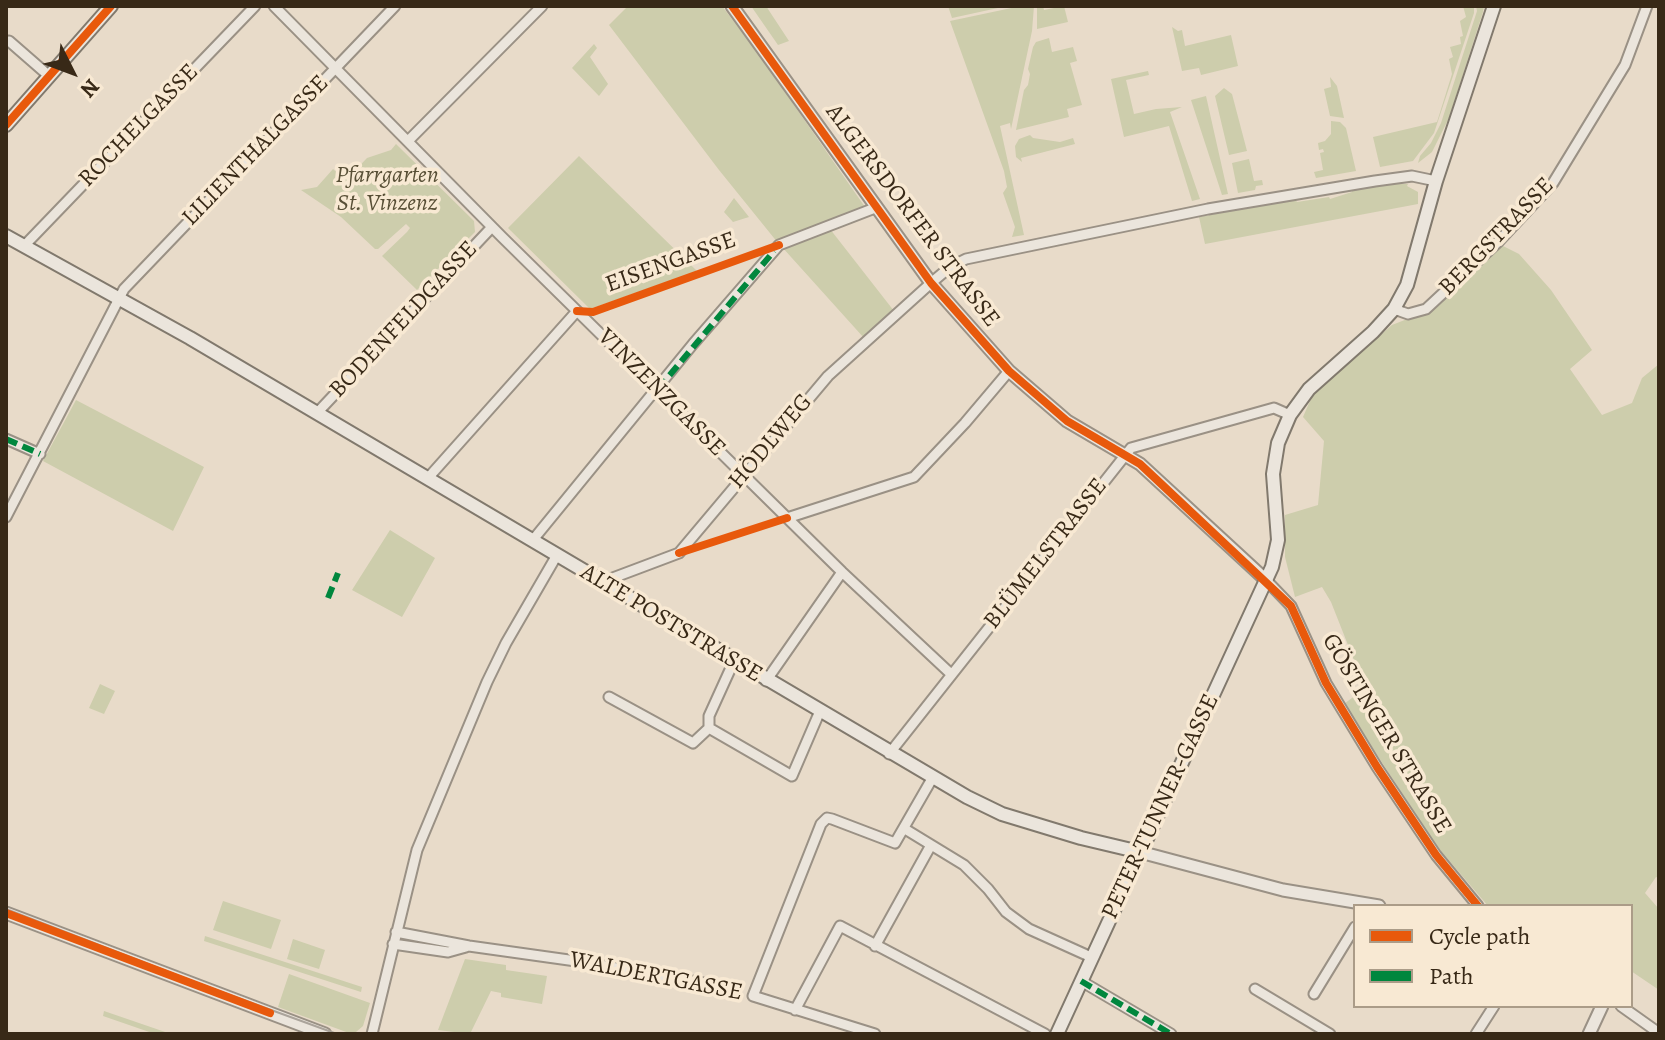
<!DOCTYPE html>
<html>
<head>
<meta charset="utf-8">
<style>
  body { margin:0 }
  #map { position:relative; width:1665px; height:1040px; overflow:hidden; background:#e8dbc9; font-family:Alegreya,serif }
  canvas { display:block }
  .frame { position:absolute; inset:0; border:8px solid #382917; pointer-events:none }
  .legend { position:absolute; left:1353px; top:904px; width:280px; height:104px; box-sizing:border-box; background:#f8e9d3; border:2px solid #ab9c88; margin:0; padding:10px 14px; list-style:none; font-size:24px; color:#382917 }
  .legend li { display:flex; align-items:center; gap:16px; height:40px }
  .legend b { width:40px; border:2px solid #ab9c88 }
  .north { position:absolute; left:32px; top:32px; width:80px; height:80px; -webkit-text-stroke:6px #f8e9d3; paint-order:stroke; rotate:132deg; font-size:22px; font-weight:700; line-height:32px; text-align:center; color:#382917 }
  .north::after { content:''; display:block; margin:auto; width:28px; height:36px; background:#382917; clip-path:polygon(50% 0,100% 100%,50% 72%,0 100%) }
</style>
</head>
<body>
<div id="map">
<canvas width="1665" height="1040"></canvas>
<div class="frame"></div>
<ul class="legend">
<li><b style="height:10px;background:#e8590c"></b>Cycle path</li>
<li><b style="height:10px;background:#00873e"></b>Path</li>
</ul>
<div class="north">N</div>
</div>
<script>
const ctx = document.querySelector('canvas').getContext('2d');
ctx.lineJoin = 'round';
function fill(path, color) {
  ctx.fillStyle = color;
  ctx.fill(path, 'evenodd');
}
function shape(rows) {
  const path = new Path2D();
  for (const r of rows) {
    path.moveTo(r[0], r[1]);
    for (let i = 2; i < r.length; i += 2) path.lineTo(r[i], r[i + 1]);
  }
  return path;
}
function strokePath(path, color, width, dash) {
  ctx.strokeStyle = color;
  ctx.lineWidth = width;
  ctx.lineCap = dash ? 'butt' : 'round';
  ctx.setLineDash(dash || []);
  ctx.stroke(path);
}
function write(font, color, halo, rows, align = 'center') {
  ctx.font = font + ' Alegreya,serif';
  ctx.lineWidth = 7;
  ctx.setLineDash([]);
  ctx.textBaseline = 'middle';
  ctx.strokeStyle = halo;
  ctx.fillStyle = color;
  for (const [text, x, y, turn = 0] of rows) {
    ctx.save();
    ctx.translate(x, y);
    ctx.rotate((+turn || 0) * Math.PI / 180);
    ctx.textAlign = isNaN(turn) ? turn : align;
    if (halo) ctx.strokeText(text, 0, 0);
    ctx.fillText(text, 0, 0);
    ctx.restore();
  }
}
fill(shape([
  [628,6,722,6,757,52,865,207,778,243,719,170,609,25],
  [751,6,766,6,789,41,778,45],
  [948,6,1007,6,952,18],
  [1021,6,1034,6,1032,31,1011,129,1010,123,1000,126,1024,235,1012,237,1015,227,1003,193,1007,187,1004,171,950,21],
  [1037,6,1043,6,1044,10,1064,6,1068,22,1037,29],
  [1463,6,1474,6,1474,13,1434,133,1413,161,1380,167,1373,137,1437,122,1452,74,1449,59,1453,57,1450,47,1461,44,1460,37,1463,36,1460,21,1466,17],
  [1476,6,1484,6,1483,12,1449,118,1432,152,1418,163,1420,156,1431,143,1441,123,1477,11],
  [1172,27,1178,31,1182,30,1185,46,1231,35,1238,66,1201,75,1199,68,1182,71],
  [1049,38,1052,52,1073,47,1077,61,1070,63,1082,105,1067,109,1069,117,1016,130,1024,90,1028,85,1030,74,1028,69,1033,47,1036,42],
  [594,44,597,48,590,57,608,84,599,96,572,68],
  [1148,71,1149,75,1126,80,1134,114,1156,109,1182,107,1170,112,1200,199,1192,201,1169,126,1124,137,1111,79],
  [1330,77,1337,86,1344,118,1330,116,1324,89,1331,87],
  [1224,88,1232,94,1247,151,1229,155,1215,96],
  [1206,96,1228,194,1222,195,1191,100],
  [1331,121,1340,122,1346,128,1356,171,1316,178,1314,172,1323,170,1320,153,1324,152,1323,149,1319,150,1318,143,1325,141,1331,134],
  [1030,135,1033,138,1060,142,1073,138,1075,144,1021,158,1022,162,1016,157,1015,146,1019,139],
  [396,144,474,221,475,232,417,290,382,256,407,232,410,228,406,224,378,249,375,249,341,217,301,190,317,187,333,169,346,180,367,158,391,150],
  [579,156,697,271,590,309,508,228],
  [1249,159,1254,181,1262,180,1263,185,1256,186,1255,190,1238,193,1232,163],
  [1382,183,1408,184,1407,186,1418,192,1418,204,1205,244,1199,217,1295,199,1297,202,1329,197,1330,199,1352,192,1351,189],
  [734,198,749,217,733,222,724,212],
  [830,229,894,311,864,338,782,247],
  [1499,244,1519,254,1551,290,1592,350,1570,369,1602,415,1632,403,1642,378,1659,364,1659,878,1656,877,1645,893,1659,909,1659,990,1631,971,1631,906,1488,906,1435,844,1344,704,1365,688,1331,602,1322,587,1295,597,1285,557,1285,515,1318,505,1324,441,1303,417,1313,394,1392,325,1430,310],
  [76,400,204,467,173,531,43,461],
  [390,530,435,558,402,617,352,590],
  [100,684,115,691,104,714,89,708],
  [223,901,281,920,271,949,213,930],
  [205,936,362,987,361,992,204,941],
  [293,939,325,950,319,969,287,959],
  [465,959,506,965,506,970,547,976,542,1004,501,997,501,993,491,991,470,1034,438,1030],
  [289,974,370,1003,363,1026,356,1032,349,1033,278,1007],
  [104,1011,171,1034,155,1034,103,1016]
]), '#cdcdac');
const minor = shape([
  [274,6,502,237,842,572,951,674],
  [9,41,48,75],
  [408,141,542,6],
  [24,246,255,6],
  [1394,309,1408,314,1426,309,1498,242,1553,183,1625,65,1647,6],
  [317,413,492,227],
  [6,439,40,454],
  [428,478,577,311],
  [6,517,124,289,395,6],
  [787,518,914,477,965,423,1009,371],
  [532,541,693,344,779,245,875,208],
  [1267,581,1291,606,1326,683,1377,767,1436,855,1478,906],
  [602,582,679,553,828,376,931,283,950,267,966,259,1208,209,1375,181,1412,176,1436,181],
  [766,681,842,572],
  [609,697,693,743,709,728,792,776,820,711],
  [709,728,709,716,734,661],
  [889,754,1131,448,1274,408,1290,415],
  [905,829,964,865,988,889,1006,912,1029,929,1091,957],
  [396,932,469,946,576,961,703,983],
  [393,944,448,952,466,947],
  [875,946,931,845],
  [1081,981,1171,1034],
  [1255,989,1330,1034],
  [1314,994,1355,927],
  [1621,1006,1659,1033],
  [795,1010,840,926,1045,1034],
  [372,1034,417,850,487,682,506,643,557,555],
  [875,1034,753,996,821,824,827,818,832,819,895,843,933,777],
  [1476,1034,1494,1006]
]);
const tertiary = shape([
  [732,6,931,283,1009,371,1067,421,1140,464,1267,581],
  [1140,852,1283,890,1379,906],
  [6,913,325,1034],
  [1589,1034,1602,1006]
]);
const secondary = shape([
  [6,125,111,6],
  [6,236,190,338,967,797,1002,814,1081,838,1140,852],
  [1057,1034,1272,567,1278,540,1273,474,1278,443,1290,415,1309,389,1373,332,1394,309,1407,285,1436,181,1494,6]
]);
strokePath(minor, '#9a9185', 13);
strokePath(tertiary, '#9a9185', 15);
strokePath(secondary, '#81796d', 16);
strokePath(minor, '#ebe5dc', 9);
strokePath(tertiary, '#ebe5dc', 11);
strokePath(secondary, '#ebe5dc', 12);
strokePath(shape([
  [6,128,114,6],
  [6,909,200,984,337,1034]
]), '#aba49b', 2);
strokePath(shape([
  [658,389,774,251],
  [6,439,40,454],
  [328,598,338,573],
  [1081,981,1171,1034]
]), '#00873e', 6, [12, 6]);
strokePath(shape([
  [732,6,931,283,1009,371,1067,421,1140,464,1291,606,1326,683,1377,767,1436,855,1478,906],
  [6,125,111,6],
  [577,311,593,312,779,245],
  [679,553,787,518],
  [6,913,270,1013]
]), '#e8590c', 8);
write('24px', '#382917', '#f8e9d3', [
  ["ROCHELGASSE",139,126,-46],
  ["LILIENTHALGASSE",256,151,-46],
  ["ALGERSDORFER STRASSE",912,216,53],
  ["BERGSTRASSE",1497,237,-46],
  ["EISENGASSE",671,263,-20],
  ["BODENFELDGASSE",404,320,-47],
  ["VINZENZGASSE",661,393,45],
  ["HÖDLWEG",771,442,-50],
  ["BLÜMELSTRASSE",1046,554,-52],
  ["ALTE POSTSTRASSE",671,624,31],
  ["GÖSTINGER STRASSE",1386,734,59],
  ["PETER-TUNNER-GASSE",1161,807,-65],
  ["WALDERTGASSE",656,977,11]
]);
write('italic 24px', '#584f36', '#f8e9d3', [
  ["Pfarrgarten",387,176],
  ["St. Vinzenz",387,204]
]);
</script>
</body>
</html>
